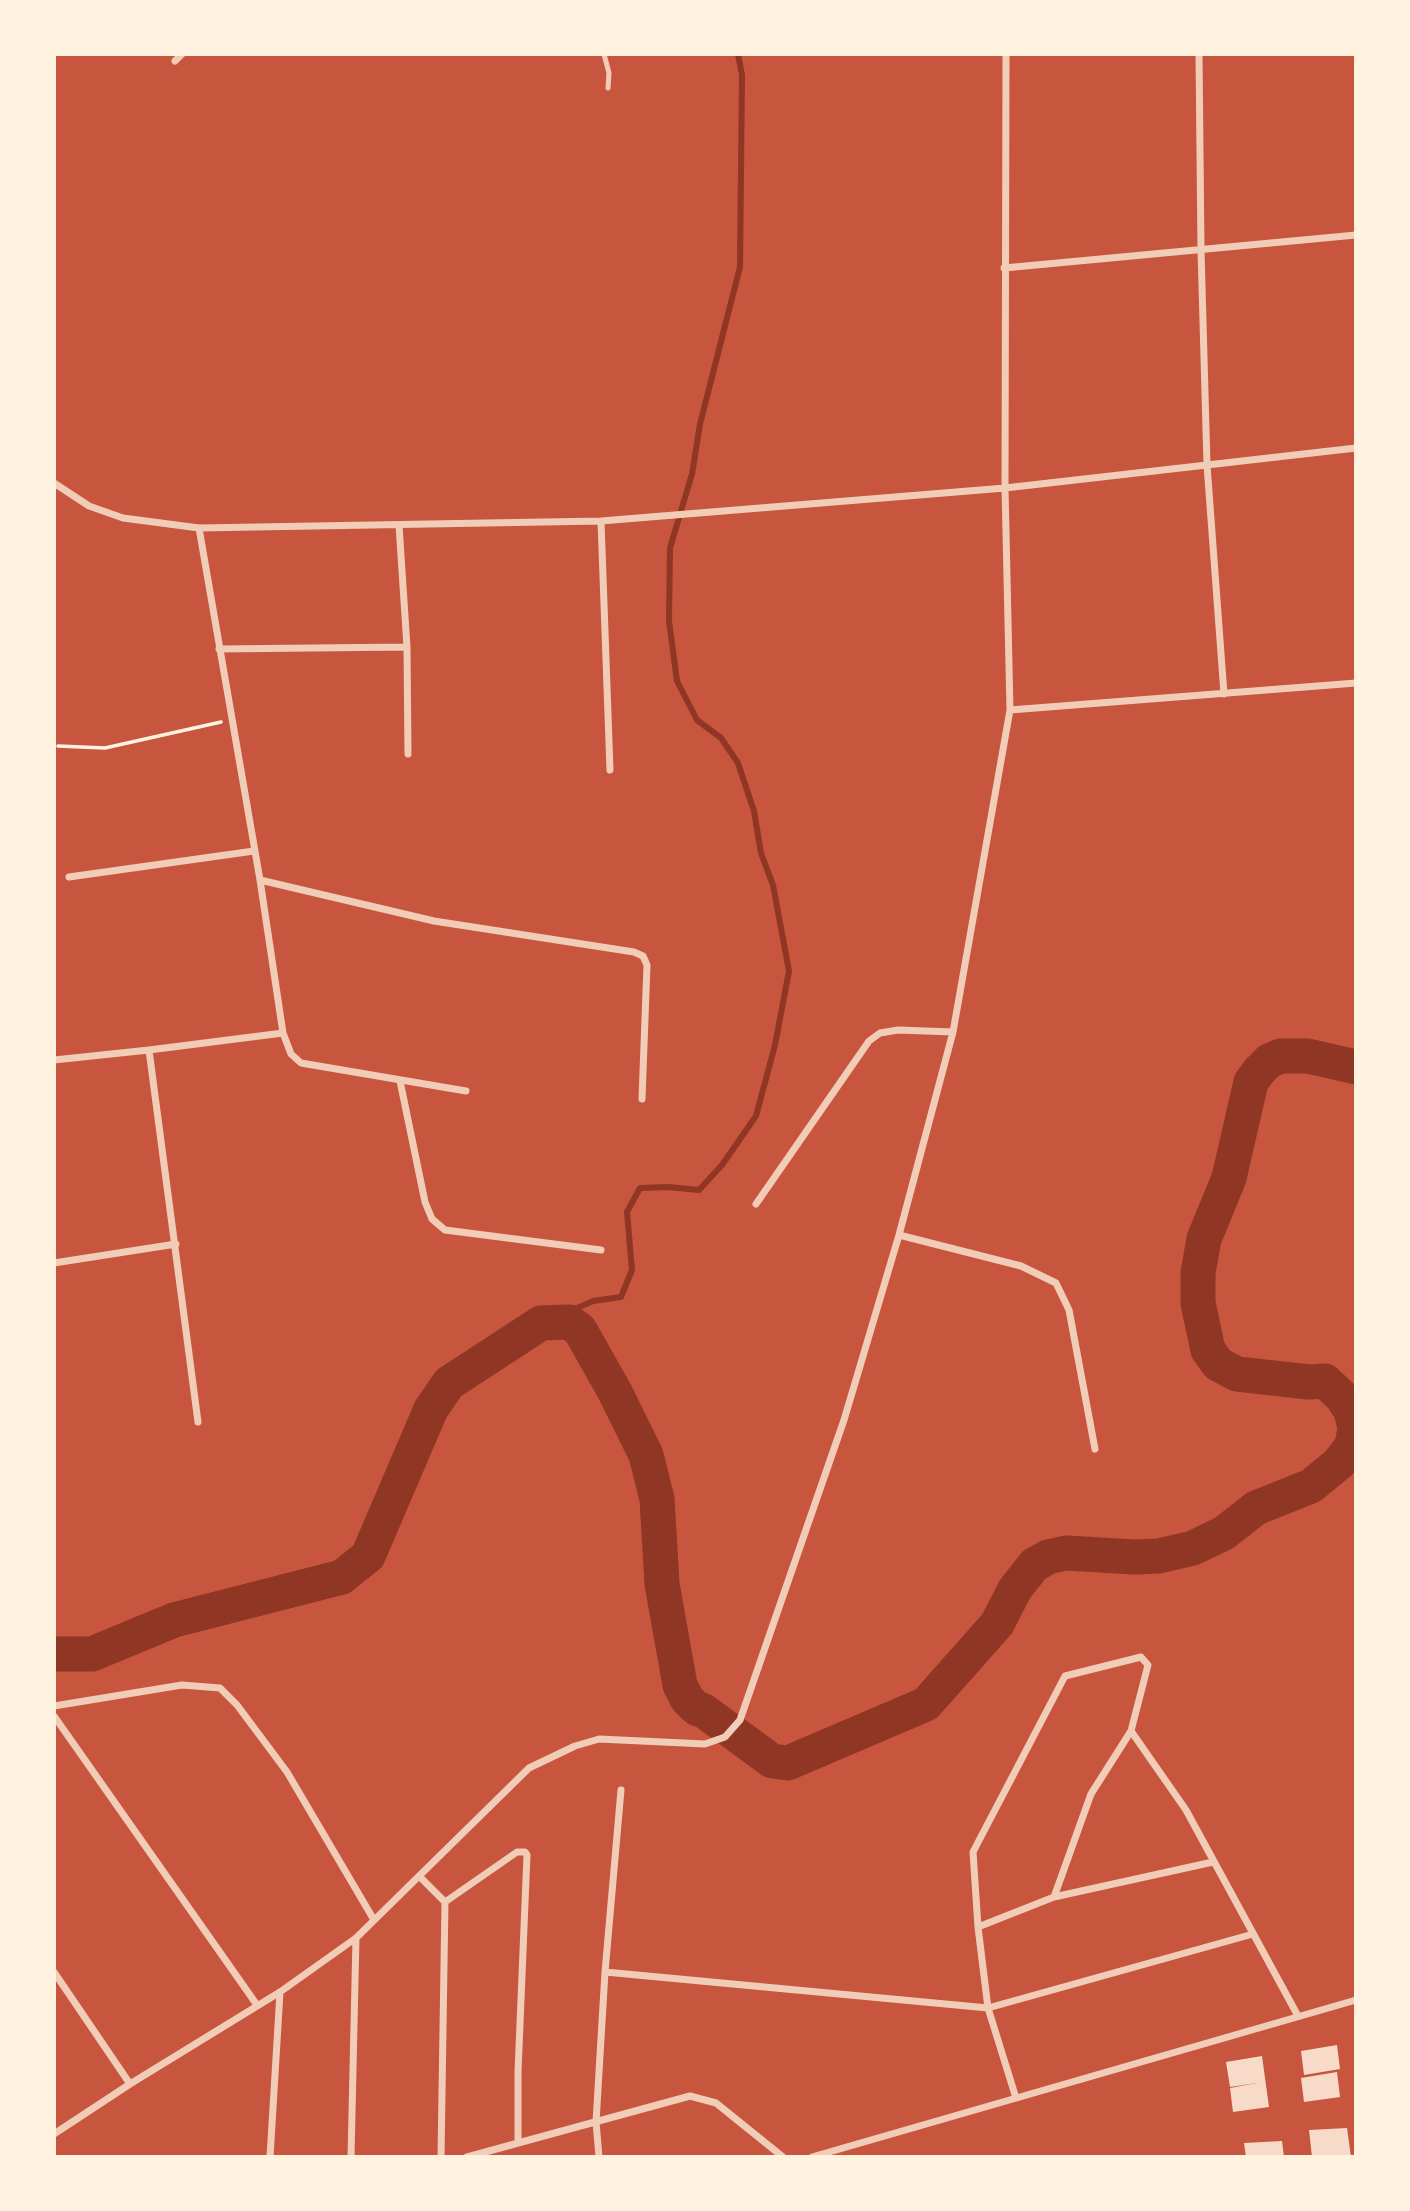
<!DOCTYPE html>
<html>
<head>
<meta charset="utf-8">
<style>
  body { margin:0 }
  #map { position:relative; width:1410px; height:2211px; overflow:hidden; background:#c8553d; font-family:"DejaVu Sans",sans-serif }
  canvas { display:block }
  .frame { position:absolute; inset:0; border:56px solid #fff3e0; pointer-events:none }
</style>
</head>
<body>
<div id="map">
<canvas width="1410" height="2211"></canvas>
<div class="frame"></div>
</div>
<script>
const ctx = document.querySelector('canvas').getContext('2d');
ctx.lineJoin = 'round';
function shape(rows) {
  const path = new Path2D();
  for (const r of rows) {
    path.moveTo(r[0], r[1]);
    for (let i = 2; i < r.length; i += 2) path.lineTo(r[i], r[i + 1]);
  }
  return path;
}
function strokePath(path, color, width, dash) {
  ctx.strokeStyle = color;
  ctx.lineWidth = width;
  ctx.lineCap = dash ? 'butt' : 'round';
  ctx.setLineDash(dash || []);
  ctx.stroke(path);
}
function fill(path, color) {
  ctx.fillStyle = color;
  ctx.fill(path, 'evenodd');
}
strokePath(shape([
  [569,1322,575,1309,593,1301,621,1297,632,1270,627,1212,640,1188,668,1187,699,1190,722,1165,756,1116,775,1045,789,971,773,885,761,853,754,811,738,763,721,738,697,720,677,681,669,621,670,548,692,474,700,424,740,267,742,75,738,54]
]), '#8f3625', 6);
strokePath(shape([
  [54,1654,92,1654,174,1620,342,1577,368,1556,431,1409,449,1383,541,1323,569,1322,580,1330,615,1392,646,1455,657,1499,662,1584,680,1685,687,1699,696,1708,704,1711,772,1761,788,1763,926,1704,997,1624,1015,1589,1034,1565,1048,1557,1066,1553,1135,1557,1159,1556,1193,1548,1224,1533,1256,1508,1311,1486,1339,1463,1352,1446,1355,1428,1351,1411,1342,1397,1325,1381,1309,1382,1237,1374,1218,1364,1208,1350,1198,1303,1198,1273,1204,1239,1229,1178,1251,1082,1259,1071,1269,1061,1281,1056,1308,1056,1356,1067]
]), '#8f3625', 35);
fill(shape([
  [1337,2045,1340,2069,1304,2075,1301,2051],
  [1262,2056,1269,2107,1233,2112,1230,2088,1257,2083,1230,2087,1226,2062],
  [1337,2072,1340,2097,1304,2102,1301,2078],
  [1347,2128,1351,2157,1312,2157,1309,2130],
  [1282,2141,1284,2157,1246,2157,1244,2143]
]), '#f7dbc8');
strokePath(shape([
  [58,746,105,748,221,722]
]), '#fff3e0', 3.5);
strokePath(shape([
  [604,54,609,73,608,88]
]), '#f1ccb7', 5);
strokePath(shape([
  [1199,54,1201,250,1207,465,1224,694],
  [175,61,182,54],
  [1004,268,1356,235],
  [54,483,89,506,123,518,199,528,601,521,1005,488,1356,448],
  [601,521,610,770],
  [399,525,407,647,408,754],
  [199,528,260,880,283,1033,291,1054,301,1063,466,1091],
  [219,649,407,647],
  [1010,710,1356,683],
  [69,877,254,851],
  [260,880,434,921,634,952,643,956,647,965,642,1099],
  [54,1060,149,1050],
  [400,1081,425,1202,432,1219,445,1230,601,1250],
  [756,1204,869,1041,880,1033,898,1030,953,1032],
  [899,1235,1021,1266,1056,1283,1069,1310,1095,1449],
  [54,1263,176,1244],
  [198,1422,149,1050,283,1033],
  [54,1706,182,1685,220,1688,237,1705,287,1772,374,1920],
  [54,1716,257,2005],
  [1131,1731,1186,1810,1298,2016],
  [420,1877,445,1902,441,2157],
  [445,1902,517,1852,525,1852,527,1855,518,2072,518,2143],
  [978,1927,1054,1897,1213,1862],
  [54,1972,130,2084],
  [605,1972,988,2008,1253,1934],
  [1016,2098,988,2008,978,1927,973,1852,1065,1676,1141,1657,1148,1665,1131,1731,1091,1794,1054,1897],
  [54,2134,130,2084,280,1992,356,1938,529,1768,575,1746,599,1739,705,1744,725,1737,740,1720,844,1420,899,1235,953,1032,1010,710,1005,488,1006,54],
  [270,2157,280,1992],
  [351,2157,356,1938],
  [467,2157,690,2096,716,2103,783,2157],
  [599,2157,596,2122,605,1972,621,1790],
  [812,2157,1356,2000]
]), '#f1ccb7', 7);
</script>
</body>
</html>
